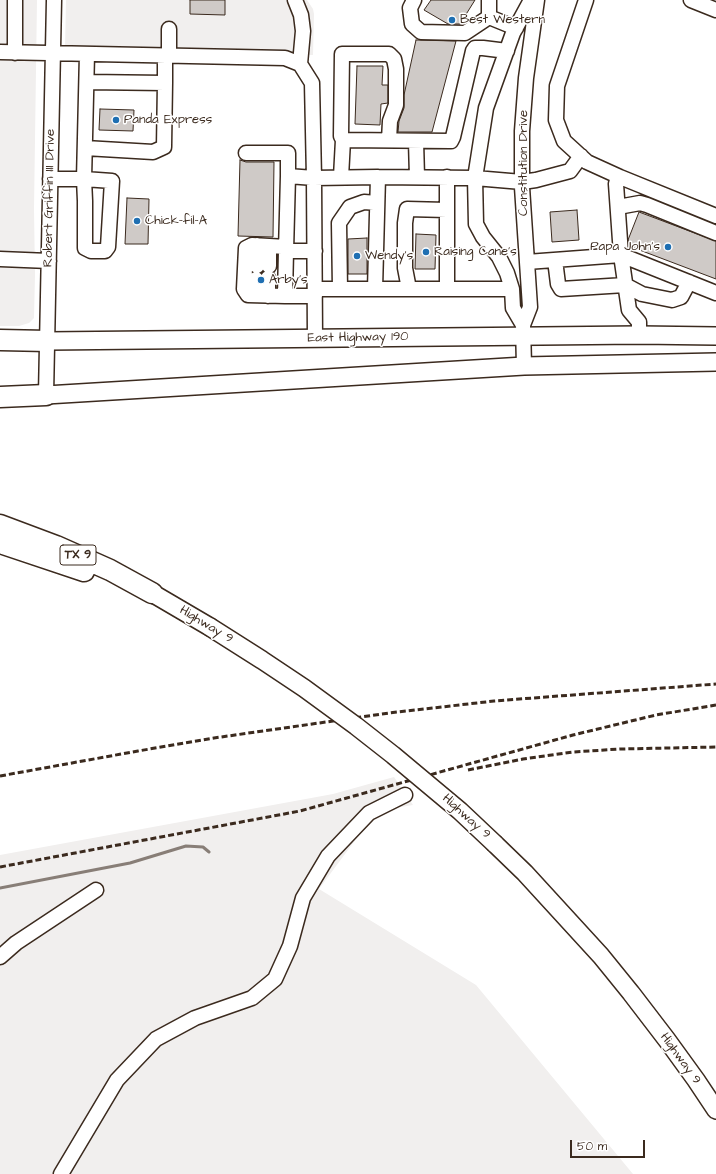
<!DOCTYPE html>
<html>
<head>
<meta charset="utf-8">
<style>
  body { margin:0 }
  #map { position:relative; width:716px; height:1174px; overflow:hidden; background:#fff; font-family:"Architects Daughter",sans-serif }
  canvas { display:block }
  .scale { position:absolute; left:570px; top:1140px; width:75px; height:18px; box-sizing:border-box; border:2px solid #3b2a1e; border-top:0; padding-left:5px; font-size:12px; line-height:14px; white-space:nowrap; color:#3b2a1e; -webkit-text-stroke:3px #fff; paint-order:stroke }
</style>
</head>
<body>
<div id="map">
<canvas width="716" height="1174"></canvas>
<div class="scale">50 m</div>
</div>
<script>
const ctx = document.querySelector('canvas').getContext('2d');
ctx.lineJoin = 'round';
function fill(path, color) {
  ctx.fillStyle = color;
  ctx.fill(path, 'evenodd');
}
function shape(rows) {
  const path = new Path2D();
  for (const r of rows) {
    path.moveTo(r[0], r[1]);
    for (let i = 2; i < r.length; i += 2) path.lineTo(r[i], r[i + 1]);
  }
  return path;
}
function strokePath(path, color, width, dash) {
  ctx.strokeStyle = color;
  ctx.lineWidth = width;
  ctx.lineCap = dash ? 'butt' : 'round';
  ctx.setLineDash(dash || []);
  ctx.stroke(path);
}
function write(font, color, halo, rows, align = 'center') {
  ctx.font = font + ' "Architects Daughter",sans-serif';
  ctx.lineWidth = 3;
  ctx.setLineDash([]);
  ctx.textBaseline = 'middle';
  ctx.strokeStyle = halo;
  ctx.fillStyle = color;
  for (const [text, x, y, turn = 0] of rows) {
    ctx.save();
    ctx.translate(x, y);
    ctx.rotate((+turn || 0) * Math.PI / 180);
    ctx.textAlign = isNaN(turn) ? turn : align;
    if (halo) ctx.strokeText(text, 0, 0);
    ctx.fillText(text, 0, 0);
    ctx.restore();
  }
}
fill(shape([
  [0,0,37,0,34,209,35,275,34,318,29,323,19,326,0,326],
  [66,0,307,0,313,9,314,14,313,55,65,48],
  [394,777,413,805,389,809,371,819,319,889,476,985,633,1174,0,1174,0,855,333,794]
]), '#f1efee');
strokePath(shape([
  [0,888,130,863,186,846,203,847,209,852]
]), '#887e77', 3);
const building = shape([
  [190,0,225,0,225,15,190,14,190,0],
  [431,0,475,0,460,24,448,24,424,10,431,0],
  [416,40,456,41,432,132,398,132,399,121,404,108,404,95,416,40],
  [357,66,383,66,382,85,388,85,388,103,381,104,380,125,355,124,357,66],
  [100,109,134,110,133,131,99,130,100,109],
  [240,160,246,162,274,162,273,237,238,236,240,160],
  [127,198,149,199,148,244,125,244,127,198],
  [577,210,579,240,552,242,550,212,577,210],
  [639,212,716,241,716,279,629,246,628,240,639,212],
  [416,234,436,235,435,269,415,269,416,234],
  [367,238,367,274,348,274,348,239,367,238]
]);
fill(building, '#cfcac7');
strokePath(building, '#3b2a1e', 1);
const minor = shape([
  [15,0,15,53],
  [414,0,410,8,412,24,421,32,465,33,489,17,516,28],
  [489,0,489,17],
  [586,0,557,86,556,120,564,141,587,162,620,177,716,216],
  [691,0,716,10],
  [0,52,285,58,300,64],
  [169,56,169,29],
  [87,82,165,83,165,56],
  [389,140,390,121,396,105,396,69,394,59,389,54,342,54,341,136,343,140,451,141,453,137,473,51,475,48,483,48,507,51],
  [416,141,417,177],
  [85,148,153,152,164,147,165,83],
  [246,153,288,153,288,176,314,178,312,83,300,64,303,31,301,15,295,0],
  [288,176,286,251,315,251],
  [618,176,616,184,621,255,716,293],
  [341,177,343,140],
  [50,179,84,179,112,181,108,247,105,251,91,251,85,248,85,201,84,179,87,54],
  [618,207,640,203,647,205,716,233],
  [286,251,285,296,315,296],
  [0,259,49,261],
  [555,260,558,284,561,289,625,285,642,294,672,300,681,297,689,282],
  [527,262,621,255,629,310,639,322,639,335],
  [257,266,257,245],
  [269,266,269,246],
  [315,289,512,289],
  [340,289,339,223,350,207,364,202,377,203],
  [375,289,378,177],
  [409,289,405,268,405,223,407,209,447,210],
  [447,289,447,177],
  [256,295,256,279],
  [268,296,268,278],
  [285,296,248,295,244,289,246,248,252,245,286,247],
  [523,325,513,308,512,289,507,273,499,257,483,237,476,224,475,178,486,108,513,33,531,0],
  [315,339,314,178,378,177,475,178,522,182,536,180,570,171,581,156],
  [524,366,523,325,530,307,522,187,522,131,526,78,537,0],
  [46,395,54,0],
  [0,957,16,943,96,890],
  [61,1174,117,1080,156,1039,195,1018,252,998,275,979,290,946,303,898,328,856,369,813,405,795]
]);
const major = shape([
  [48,341,639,335,716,336],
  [46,395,524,366,716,362],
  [152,593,210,627],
  [495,844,525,873,601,956,631,993,667,1040,696,1080,716,1110]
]);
const highway = shape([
  [0,340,48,341],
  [0,397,46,395],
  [0,525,56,546,110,570,152,593],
  [0,543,84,571]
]);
strokePath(minor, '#3b2a1e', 17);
strokePath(major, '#3b2a1e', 20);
strokePath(highway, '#3b2a1e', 23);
strokePath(minor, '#fff', 14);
strokePath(major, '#fff', 17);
strokePath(highway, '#fff', 20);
strokePath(shape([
  [468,770,523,759,573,752,620,749,716,747],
  [0,776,138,751,214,738,389,713,494,701,716,684],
  [0,867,300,811,573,735,656,715,716,705]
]), '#3b2a1e', 3, [6, 3]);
const majorBridge = shape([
  [210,627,262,660,304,688,356,726,393,755,460,811,495,844]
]);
strokePath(majorBridge, '#3b2a1e', 20, []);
strokePath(majorBridge, '#fff', 17);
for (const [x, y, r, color] of [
  [452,20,4,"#1f6fb2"],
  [116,120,4,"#1f6fb2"],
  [137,221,4,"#1f6fb2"],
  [668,247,4,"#1f6fb2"],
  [426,252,4,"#1f6fb2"],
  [357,256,4,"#1f6fb2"],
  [261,280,4,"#1f6fb2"]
]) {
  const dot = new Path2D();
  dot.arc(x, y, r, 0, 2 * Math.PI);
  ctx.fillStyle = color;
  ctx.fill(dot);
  strokePath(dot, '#fff', 1.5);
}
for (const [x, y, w] of [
  [78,555,36]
]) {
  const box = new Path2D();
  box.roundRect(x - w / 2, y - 10, w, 20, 3);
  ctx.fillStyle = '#fff';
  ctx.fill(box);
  strokePath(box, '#3b2a1e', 1);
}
write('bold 12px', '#3b2a1e', null, [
  ["TX 9",78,555]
]);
write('13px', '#3b2a1e', '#fff', [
  ["Best Western",460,20],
  ["Panda Express",124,120],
  ["Chick-fil-A",145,221],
  ["Papa John's",660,247,"right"],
  ["Raising Cane's",434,252],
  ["Wendy's",365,256],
  ["Arby's",269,280]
], 'left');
write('13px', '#3b2a1e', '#fff', [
  ["Constitution Drive",524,163,-90],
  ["Robert Griffin III Drive",50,198,-89],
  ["East Highway 190",358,338,-1],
  ["Highway 9",206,625,31],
  ["Highway 9",466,817,42],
  ["Highway 9",680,1059,54]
]);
</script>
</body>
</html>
